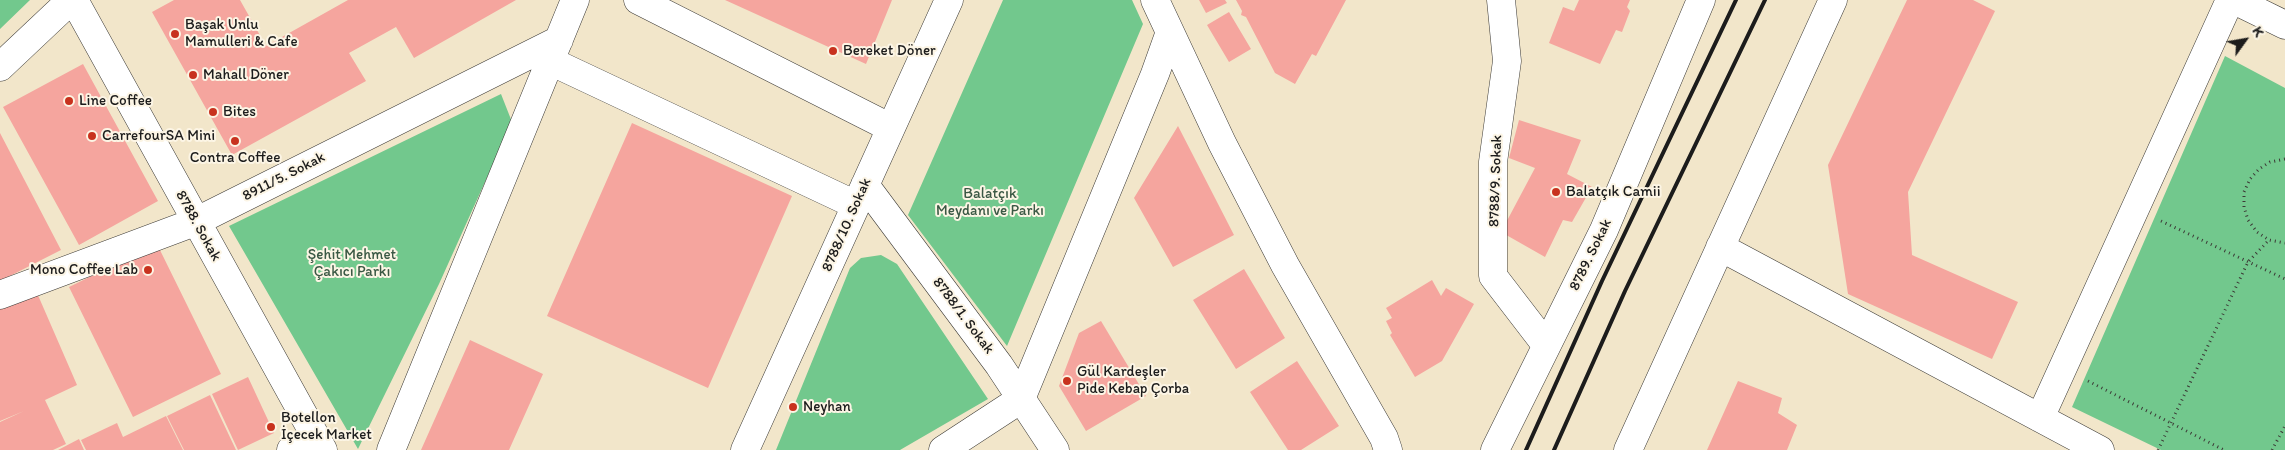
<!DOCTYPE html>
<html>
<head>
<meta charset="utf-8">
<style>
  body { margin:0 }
  #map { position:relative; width:2285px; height:450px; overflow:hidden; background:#f2e6ca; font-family:Itim,sans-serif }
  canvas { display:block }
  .north { position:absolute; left:2220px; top:15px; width:50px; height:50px; -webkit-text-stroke:4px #fcf5e5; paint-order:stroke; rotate:58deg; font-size:14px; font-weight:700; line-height:20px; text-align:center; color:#1c1c1c }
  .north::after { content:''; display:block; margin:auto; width:18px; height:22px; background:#1c1c1c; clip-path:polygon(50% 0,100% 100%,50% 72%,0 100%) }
</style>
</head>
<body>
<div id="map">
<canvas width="2285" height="450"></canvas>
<div class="north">K</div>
</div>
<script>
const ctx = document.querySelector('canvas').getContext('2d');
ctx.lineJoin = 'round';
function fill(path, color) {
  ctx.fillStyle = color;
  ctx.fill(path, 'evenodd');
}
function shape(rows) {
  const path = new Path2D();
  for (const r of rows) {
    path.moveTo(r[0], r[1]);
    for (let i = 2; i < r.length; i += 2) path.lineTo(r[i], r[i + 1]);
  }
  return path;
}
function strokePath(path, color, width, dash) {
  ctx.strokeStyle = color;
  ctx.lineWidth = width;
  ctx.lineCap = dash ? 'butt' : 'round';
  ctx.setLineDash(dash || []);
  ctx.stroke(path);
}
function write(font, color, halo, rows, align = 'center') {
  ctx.font = font + ' Itim,sans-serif';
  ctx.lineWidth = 4;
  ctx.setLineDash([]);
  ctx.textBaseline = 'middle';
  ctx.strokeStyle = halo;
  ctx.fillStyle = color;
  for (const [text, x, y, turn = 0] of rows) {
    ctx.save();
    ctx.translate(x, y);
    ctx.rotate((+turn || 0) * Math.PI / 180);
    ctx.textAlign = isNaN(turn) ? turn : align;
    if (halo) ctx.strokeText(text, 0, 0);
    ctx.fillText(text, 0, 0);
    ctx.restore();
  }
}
fill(shape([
  [0,0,30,0,0,29],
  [1003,0,1132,0,1143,24,1007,346,908,215],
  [2225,56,2285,88,2285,450,2161,450,2072,407],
  [501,94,512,122,439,284,358,449,229,226],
  [881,255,897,264,988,399,900,450,776,450,850,268,861,258]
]), '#72c88d');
fill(shape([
  [174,0,240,0,266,46,348,0,516,0,414,58,396,27,349,53,366,81,232,155,152,12],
  [725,0,892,0,866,64],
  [1199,0,1225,0,1227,3,1206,13],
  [1236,0,1346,0,1316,56,1312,54,1295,84,1275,73,1246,17,1241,15,1242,11],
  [1579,0,1630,0,1627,7,1630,11,1622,32,1616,30,1600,64,1549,43,1563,7,1574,11],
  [1907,0,1973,0,1995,11,1908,192,1912,255,2018,302,1992,359,1848,294,1828,165],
  [1229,12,1251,49,1229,62,1207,25],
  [83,64,158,201,79,245,3,107],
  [1519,120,1581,140,1567,174,1592,187,1572,222,1563,220,1545,257,1501,232,1535,168,1509,158],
  [632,123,792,196,708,388,547,316],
  [1178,126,1234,235,1173,267,1134,198],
  [0,133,61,250,0,281],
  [157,244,221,374,133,417,69,287],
  [1244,269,1285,338,1236,369,1193,300],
  [1432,280,1441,296,1446,288,1474,304,1442,361,1415,377,1390,335,1392,333,1386,321,1392,318,1386,308],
  [34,286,77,385,45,400,66,444,53,450,0,450,0,422,24,411,0,421,0,301],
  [1101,321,1146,396,1086,431,1059,386,1079,333],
  [470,340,543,374,509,450,421,450],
  [1297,361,1339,426,1301,450,1288,450,1250,392],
  [248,377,274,433,238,450,212,394],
  [1738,381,1782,398,1778,413,1797,425,1787,450,1707,450],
  [210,395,236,450,184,450,167,416],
  [166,416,183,450,86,450,81,440,117,423,123,437],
  [79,439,84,450,58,450]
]), '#f5a59e');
const minor = shape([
  [74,0,323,450],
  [638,0,891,128],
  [1155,0,1222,143,1285,265,1384,438,1388,450],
  [1501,0,1507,61,1493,162,1493,276,1546,345],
  [2234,0,2285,25],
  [550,61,856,205],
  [0,67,71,0],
  [865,185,999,365,1055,450],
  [1720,247,2100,450],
  [0,295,195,222,559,40],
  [2040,418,2230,0],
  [291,450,317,439],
  [391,450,575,0],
  [745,450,949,0],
  [943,450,1021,399,1155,74,1170,32],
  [1495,450,1604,230,1701,0],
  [1628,450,1833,0]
]);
strokePath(minor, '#3c3a36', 29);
strokePath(shape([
  [2285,159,2270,162,2259,169,2250,179,2244,192,2244,207,2248,220,2257,232,2269,240,2285,243],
  [2161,221,2285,279],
  [2088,381,2224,450],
  [2158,450,2248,262,2269,240],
  [2272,450,2285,426]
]), '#3c3a36', 3, [1, 4]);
strokePath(minor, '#fff', 28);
strokePath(shape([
  [1526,450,1602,281,1736,0],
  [1554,450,1625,291,1765,0]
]), '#1c1c1c', 4);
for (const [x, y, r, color] of [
  [175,34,5,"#c8321e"],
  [833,51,5,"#c8321e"],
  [193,75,5,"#c8321e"],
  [69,101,5,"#c8321e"],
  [213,112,5,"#c8321e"],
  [92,136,5,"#c8321e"],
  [235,141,5,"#c8321e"],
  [1556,192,5,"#c8321e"],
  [148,270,5,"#c8321e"],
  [1067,381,5,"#c8321e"],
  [793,407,5,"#c8321e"],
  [271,427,5,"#c8321e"]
]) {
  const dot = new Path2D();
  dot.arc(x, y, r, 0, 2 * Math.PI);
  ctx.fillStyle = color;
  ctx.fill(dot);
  strokePath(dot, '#fcf5e5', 2);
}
write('15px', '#1c1c1c', '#fcf5e5', [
  ["Başak Unlu",185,25],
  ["Mamulleri & Cafe",185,42],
  ["Bereket Döner",843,51],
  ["Mahall Döner",203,75],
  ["Line Coffee",79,101],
  ["Bites",223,112],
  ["CarrefourSA Mini",102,136],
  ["Contra Coffee",235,158,"center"],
  ["Balatçık Camii",1566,192],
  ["Mono Coffee Lab",138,270,"right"],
  ["Gül Kardeşler",1077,372],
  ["Pide Kebap Çorba",1077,389],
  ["Neyhan",803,407],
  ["Botellon",281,418],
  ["İçecek Market",281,435]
], 'left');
write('15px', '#1c1c1c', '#fcf5e5', [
  ["8911/5. Sokak",284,177,-27],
  ["8788/9. Sokak",1496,181,-88],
  ["8788/10. Sokak",847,225,-66],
  ["8788. Sokak",198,226,61],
  ["8789. Sokak",1591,255,-64],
  ["8788/1. Sokak",963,316,53]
]);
write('15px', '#3a5844', '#fcf5e5', [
  ["Balatçık",990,194],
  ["Meydanı ve Parkı",990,211],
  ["Şehit Mehmet",352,255],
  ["Çakıcı Parkı",352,272]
]);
</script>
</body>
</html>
